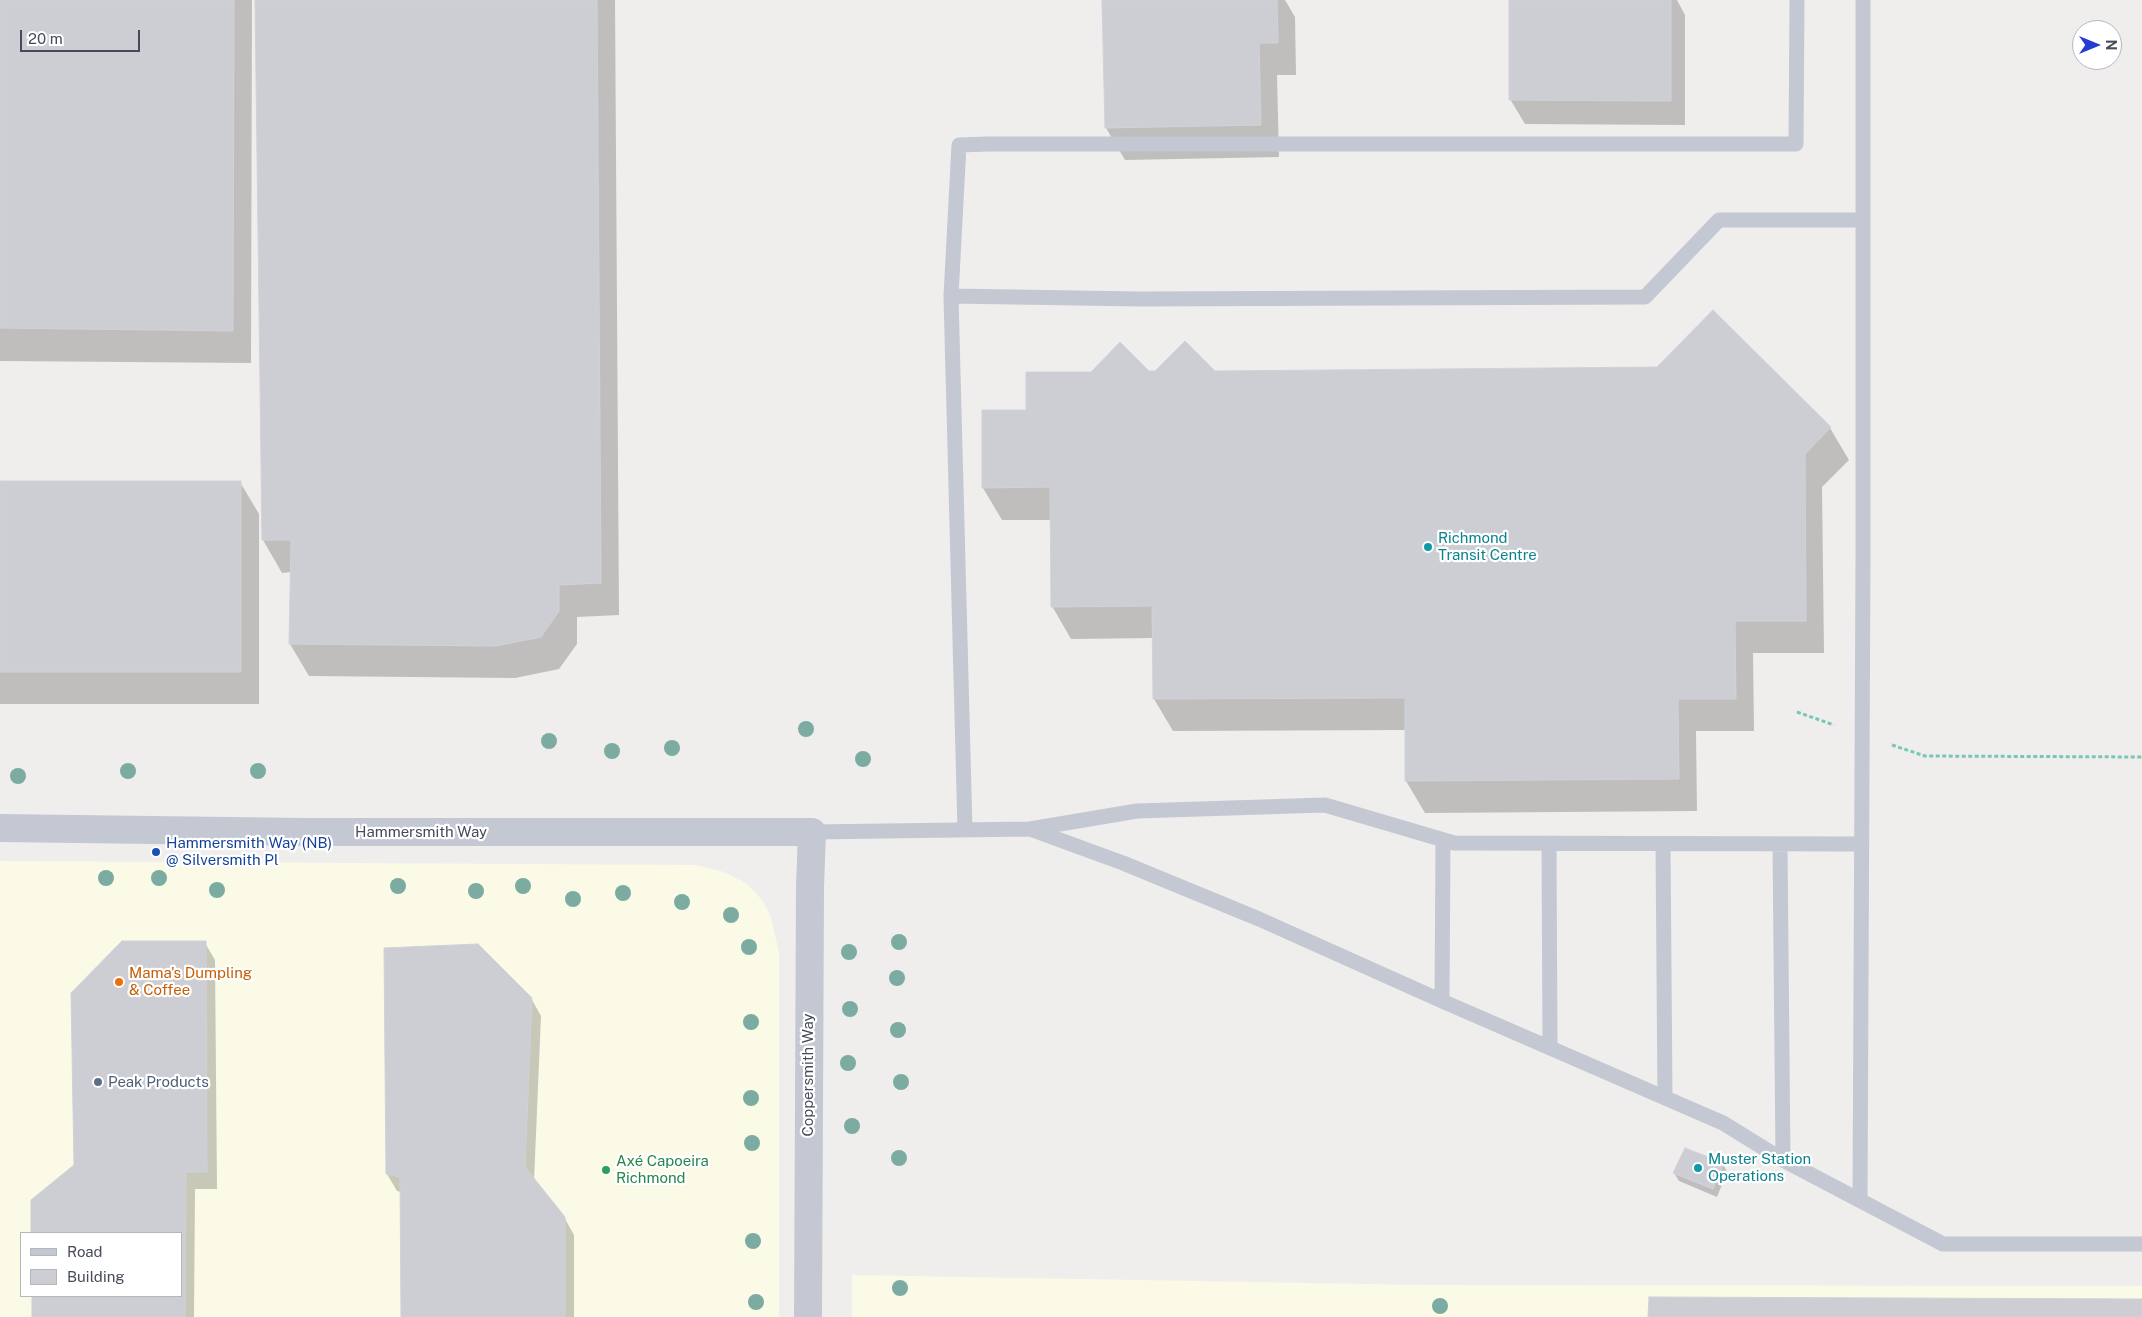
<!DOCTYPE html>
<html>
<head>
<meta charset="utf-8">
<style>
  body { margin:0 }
  #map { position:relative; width:2142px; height:1317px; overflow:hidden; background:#efeeed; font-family:"Public Sans",sans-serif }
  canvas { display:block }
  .legend { position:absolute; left:20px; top:1232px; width:162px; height:65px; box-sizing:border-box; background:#fff; border:1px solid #b5b7bd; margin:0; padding:6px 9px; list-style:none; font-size:15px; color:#464b59 }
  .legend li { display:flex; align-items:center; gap:10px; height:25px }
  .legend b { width:25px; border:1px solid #b5b7bd }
  .north { position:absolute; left:2072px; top:20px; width:50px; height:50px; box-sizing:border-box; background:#fff; border:1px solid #b5b7bd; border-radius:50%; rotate:90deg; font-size:14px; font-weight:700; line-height:20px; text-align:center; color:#464b59 }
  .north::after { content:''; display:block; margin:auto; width:18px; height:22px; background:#243cd2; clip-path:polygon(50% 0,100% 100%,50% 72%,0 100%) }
  .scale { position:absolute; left:20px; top:30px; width:120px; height:22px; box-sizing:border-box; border:2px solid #464b59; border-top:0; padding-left:6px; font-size:15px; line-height:18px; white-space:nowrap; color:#464b59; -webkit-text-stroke:4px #fff; paint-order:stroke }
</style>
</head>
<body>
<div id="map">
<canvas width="2142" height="1317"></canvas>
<ul class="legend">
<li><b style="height:6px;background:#c4c8d3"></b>Road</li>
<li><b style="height:14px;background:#cdced4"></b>Building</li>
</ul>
<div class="north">N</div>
<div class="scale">20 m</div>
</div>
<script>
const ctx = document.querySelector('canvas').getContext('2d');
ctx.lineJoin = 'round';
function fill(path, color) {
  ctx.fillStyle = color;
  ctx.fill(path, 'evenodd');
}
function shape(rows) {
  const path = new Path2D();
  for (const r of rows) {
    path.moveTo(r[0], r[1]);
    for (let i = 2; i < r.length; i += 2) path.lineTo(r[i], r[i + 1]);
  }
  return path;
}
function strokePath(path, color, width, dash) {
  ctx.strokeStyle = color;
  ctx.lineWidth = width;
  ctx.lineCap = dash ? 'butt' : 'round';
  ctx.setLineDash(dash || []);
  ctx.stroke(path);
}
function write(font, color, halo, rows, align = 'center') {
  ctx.font = font + ' "Public Sans",sans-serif';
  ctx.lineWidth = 4.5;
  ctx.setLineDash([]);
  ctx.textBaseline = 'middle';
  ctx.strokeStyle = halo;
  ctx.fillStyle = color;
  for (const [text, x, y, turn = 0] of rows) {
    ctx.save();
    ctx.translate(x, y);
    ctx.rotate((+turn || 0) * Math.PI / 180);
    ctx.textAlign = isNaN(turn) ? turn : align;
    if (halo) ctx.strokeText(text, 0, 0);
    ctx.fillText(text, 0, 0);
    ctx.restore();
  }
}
fill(shape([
  [0,861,696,865,724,872,738,879,748,885,763,901,771,918,779,952,779,1317,0,1317],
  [21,1233,181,1233,181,1296,21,1296],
  [852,1275,1424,1285,2142,1286,2142,1317,852,1317]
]), '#fafae6');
fill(shape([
  [0,0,252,0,251,363,0,361],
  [257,0,615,0,619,615,577,617,577,644,559,669,515,678,309,676,290,644,292,572,282,573,263,540],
  [1103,0,1285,0,1295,17,1296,75,1277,75,1279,157,1125,160,1106,128],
  [1510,0,1677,0,1685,15,1685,125,1525,124,1510,99],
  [1215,372,1830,428,1849,460,1822,487,1824,653,1753,653,1754,731,1696,731,1697,811,1425,813,1406,781,1406,730,1173,731,1154,699,1154,638,1071,639,1052,606,1051,520,1002,520,983,488,1028,411,1149,373],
  [0,482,240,482,259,514,259,704,0,704],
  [205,943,215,960,217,1189,195,1189,194,1317,33,1317,33,1296,181,1296,181,1233,32,1233,32,1201,75,1165],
  [531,998,541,1016,534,1181,564,1217,574,1235,574,1317,402,1317,401,1192,397,1191,387,1174],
  [1723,1164,1727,1172,1717,1197,1679,1181,1674,1173]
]), '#0003');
const building = shape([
  [0,0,234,0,233,331,0,328,0,0],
  [255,0,597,0,601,583,559,585,559,611,541,637,496,646,289,644,291,540,262,540,255,0],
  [1102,0,1277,0,1278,43,1259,43,1261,125,1105,128,1102,0],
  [1509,0,1671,0,1671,101,1509,100,1509,0],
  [1713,310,1831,427,1805,454,1806,621,1735,621,1736,699,1678,699,1679,779,1405,781,1405,698,1153,699,1152,606,1051,607,1050,487,982,488,982,410,1026,410,1026,372,1091,372,1120,342,1149,371,1155,371,1185,341,1215,371,1657,367,1713,310],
  [0,481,241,481,241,672,0,672,0,481],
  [122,941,206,941,207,1172,186,1172,185,1317,32,1317,32,1296,181,1296,181,1233,31,1233,31,1200,74,1165,71,993,122,941],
  [478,944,532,998,525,1167,565,1217,565,1317,401,1317,400,1177,386,1174,384,948,478,944],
  [1685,1148,1724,1163,1713,1189,1673,1173,1685,1148],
  [1649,1297,2142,1299,2142,1317,1648,1317,1649,1297]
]);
fill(building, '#cdced4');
strokePath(building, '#d1d1d8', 1);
strokePath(shape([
  [1797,712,1834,725],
  [1892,745,1925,756,2142,757]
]), '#77c7b7', 3, [4, 2.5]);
strokePath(shape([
  [951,296,1140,299,1645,297,1719,220,1863,220],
  [965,830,951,296,959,145,989,144,1796,144,1797,0],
  [812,832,1030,829],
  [1549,843,1550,1048],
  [1663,844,1665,1098],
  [1861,844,1454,843,1325,805,1137,811,1030,829,1123,863,1259,919,1442,1001,1723,1123,1783,1160,1943,1244,2142,1244],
  [1780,845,1783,1160],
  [1442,1001,1443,840],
  [1860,1199,1863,558,1863,0]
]), '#c4c8d3', 15);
strokePath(shape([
  [0,828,306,832,812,832,810,887,808,1317]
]), '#c4c8d3', 28);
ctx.fillStyle = '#7baba1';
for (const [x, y] of [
  [806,729],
  [549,741],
  [672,748],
  [612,751],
  [863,759],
  [128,771],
  [258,771],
  [18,776],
  [106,878],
  [159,878],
  [398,886],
  [523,886],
  [217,890],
  [476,891],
  [623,893],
  [573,899],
  [682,902],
  [731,915],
  [899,942],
  [749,947],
  [849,952],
  [897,978],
  [850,1009],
  [751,1022],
  [898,1030],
  [848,1063],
  [901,1082],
  [751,1098],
  [852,1126],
  [752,1143],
  [899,1158],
  [753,1241],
  [900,1288],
  [756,1302],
  [1440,1306]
]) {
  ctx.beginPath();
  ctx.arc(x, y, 8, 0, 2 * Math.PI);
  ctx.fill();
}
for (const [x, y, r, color] of [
  [1428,547,5,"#0f9aa8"],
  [156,852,5,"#1a4fb4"],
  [119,982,5,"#e8710a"],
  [98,1082,5,"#5c6f8a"],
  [1698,1168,5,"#0f9aa8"],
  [606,1170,5,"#2e9e5b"]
]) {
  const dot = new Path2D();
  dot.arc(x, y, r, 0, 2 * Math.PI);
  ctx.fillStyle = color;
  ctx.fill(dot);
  strokePath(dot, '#fff', 2);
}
write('15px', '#0d838f', '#fff', [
  ["Richmond",1438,538],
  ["Transit Centre",1438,555],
  ["Muster Station",1708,1159],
  ["Operations",1708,1176]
], 'left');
write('15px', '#464b59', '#fff', [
  ["Hammersmith Way",421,832],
  ["Coppersmith Way",808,1075,-90]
]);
write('15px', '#164399', '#fff', [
  ["Hammersmith Way (NB)",166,843],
  ["@ Silversmith Pl",166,860]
], 'left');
write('15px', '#c56008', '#fff', [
  ["Mama's Dumpling",129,973],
  ["& Coffee",129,990]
], 'left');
write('15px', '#4e5e75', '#fff', [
  ["Peak Products",108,1082]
], 'left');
write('15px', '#27864d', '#fff', [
  ["Axé Capoeira",616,1161],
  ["Richmond",616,1178]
], 'left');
</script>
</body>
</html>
